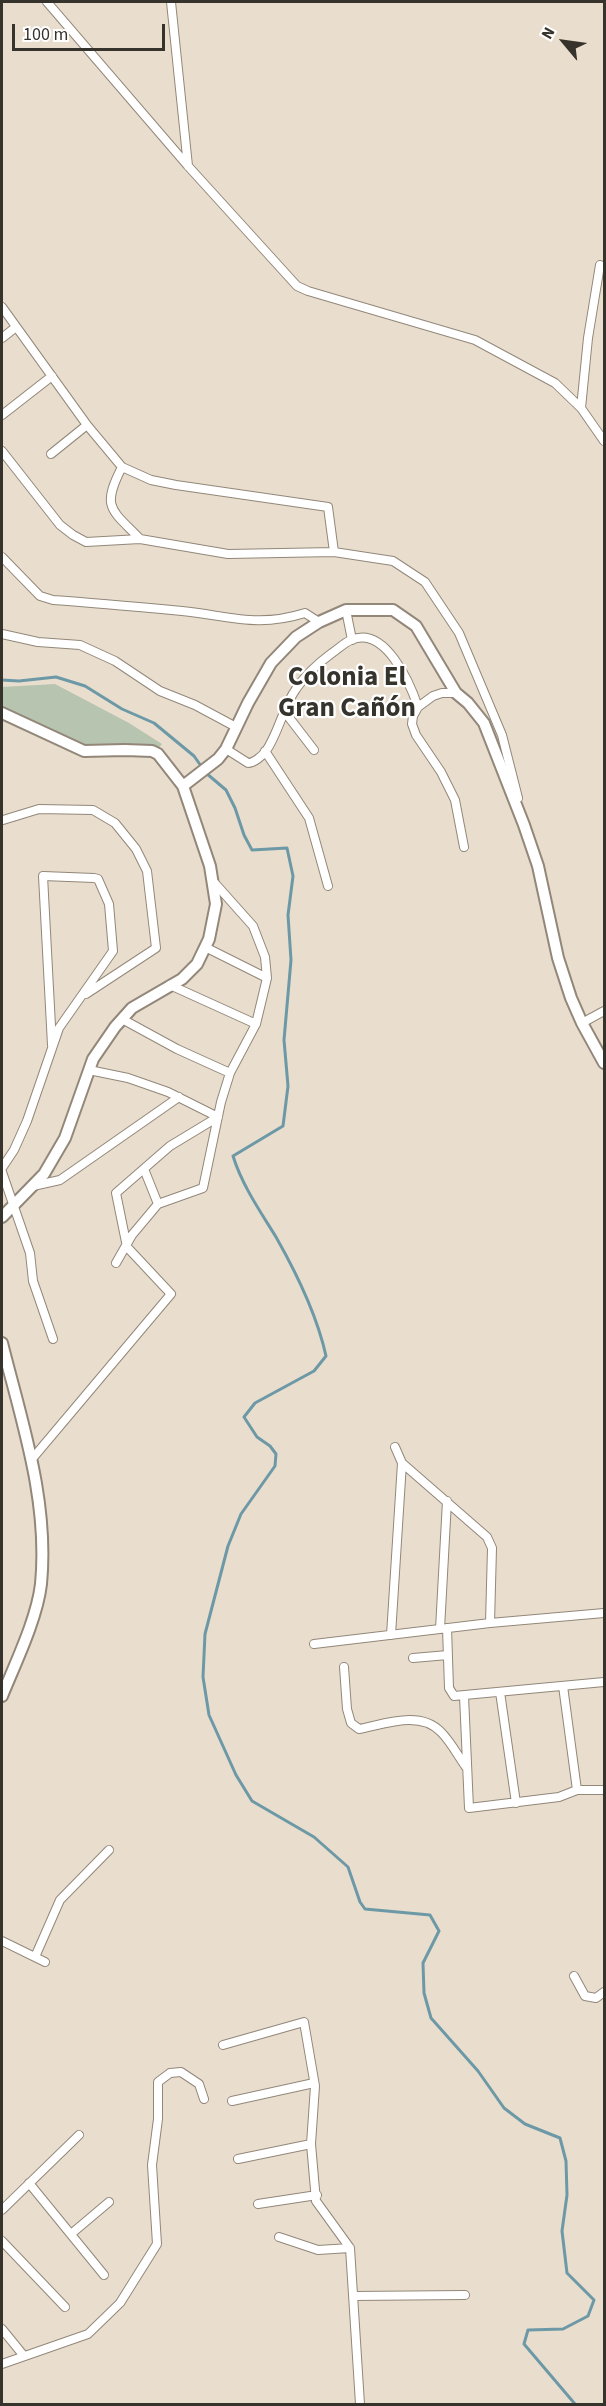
<!DOCTYPE html>
<html>
<head>
<meta charset="utf-8">
<style>
	body { margin:0 }
	#map { position:relative; width:606px; height:2406px; overflow:hidden; background:#e9dece; font-family:"Source Sans 3",sans-serif }
	canvas { display:block }
	.frame { position:absolute; inset:0; border:3px solid #36322c; pointer-events:none }
	.north { position:absolute; left:534px; top:12px; width:60px; height:60px; -webkit-text-stroke:4px #fff; paint-order:stroke; rotate:299deg; font-size:16px; font-weight:700; line-height:24px; text-align:center; color:#36322c }
	.north::after { content:''; display:block; margin:auto; width:21px; height:27px; background:#36322c; clip-path:polygon(50% 0,100% 100%,50% 72%,0 100%) }
	.scale { position:absolute; left:12px; top:24px; width:153px; height:27px; box-sizing:border-box; border:3px solid #36322c; border-top:0; padding-left:8px; font-size:18px; line-height:21px; white-space:nowrap; color:#36322c; -webkit-text-stroke:4px #fff; paint-order:stroke }
</style>
</head>
<body>
<div id="map">
<canvas width="606" height="2406"></canvas>
<div class="frame"></div>
<div class="north">N</div>
<div class="scale">100 m</div>
</div>
<script>
const ctx = document.querySelector('canvas').getContext('2d');
ctx.lineJoin = 'round';
function fillPath(path, color) { ctx.fillStyle = color; ctx.fill(path, 'evenodd'); }
function trace(path, color, width, dash) { ctx.strokeStyle = color; ctx.lineWidth = width; ctx.lineCap = dash ? 'butt' : 'round'; ctx.setLineDash(dash || []); ctx.stroke(path); }
function write(font, color, halo, rows, align = 'center') {
  ctx.font = font + ' "Source Sans 3",sans-serif'; ctx.lineWidth = 4.5; ctx.setLineDash([]); ctx.textBaseline = 'middle'; ctx.strokeStyle = halo; ctx.fillStyle = color; for (const [text, x, y, turn = 0] of rows) {
    ctx.save(); ctx.translate(x, y); ctx.rotate((+turn || 0) * Math.PI / 180); ctx.textAlign = isNaN(turn) ? turn : align; if (halo) ctx.strokeText(text, 0, 0); ctx.fillText(text, 0, 0); ctx.restore();
  }
}
fillPath(new Path2D(`
	M 55,684 L 129,723 L 162,744 L 157,750 L 76,747 L 2,709 L 2,687 Z`), '#b7c4af');
trace(new Path2D(`
	M 2,680 L 19,681 L 56,677 L 85,686 L 122,709 L 154,723 L 194,756 L 206,773 L 226,790 L 235,808 L 244,835 L 252,850 L 287,848 L 293,876 L 288,915 L 291,960 L 284,1040 L 288,1086 L 283,1126 L 233,1156 C 242,1185 260,1211 276,1237 C 297,1274 317,1315 326,1356 L 314,1371 L 255,1403 L 244,1417 L 257,1437 L 270,1446 L 276,1454 L 275,1466 L 241,1514 L 228,1546 L 205,1634 L 203,1677 L 209,1715 L 236,1775 L 252,1801 L 314,1837 L 348,1867 L 360,1902 L 365,1909 L 430,1915 L 439,1931 L 423,1963 L 424,1993 L 431,2018 L 478,2071 L 504,2108 L 525,2124 L 560,2138 L 566,2161 L 567,2195 L 562,2231 L 567,2273 L 594,2300 L 588,2316 L 563,2329 L 528,2330 L 524,2344 L 575,2404`), '#6d99a7', 3);
const minor = new Path2D(`
	M 47,2 L 188,166 L 297,286 L 308,291 L 475,340 L 555,383 L 581,408 L 604,441
	M 171,2 L 188,166
	M 2,307 L 87,425 L 122,467 L 151,480 L 176,485 L 328,507 L 334,552
	M 2,338 L 16,327
	M 581,408 L 588,338 L 600,265
	M 2,415 L 52,376
	M 2,451 L 60,525 L 73,535 L 86,542 L 140,539 L 228,554 L 334,552 L 393,561 L 425,582 L 459,633 L 502,735 L 518,798
	M 51,454 L 87,425
	M 122,467 C 101,508 111,509 140,539
	M 2,557 L 40,596 L 53,600 C 96,603 139,607 182,611 C 230,616 257,628 305,613 L 319,622
	M 346,610 L 352,640
	M 2,634 L 38,642 L 80,645 L 115,661 L 160,691 L 195,705 L 236,727
	M 456,693 L 442,693 L 433,696 L 418,707 L 413,716 L 412,724 L 416,735 L 441,772 L 455,800 L 464,847
	M 284,711 L 314,750
	M 226,749 L 248,763 C 254,763 262,756 266,751 C 279,732 283,707 296,689 C 306,674 317,664 332,653 C 338,649 344,643 351,640 C 385,625 410,683 418,707
	M 265,751 L 309,818 L 328,886
	M 3,820 L 39,809 L 93,810 L 115,823 L 136,849 L 147,871 L 156,948 L 86,994
	M 205,947 L 267,978
	M 170,985 L 256,1024
	M 122,1019 L 177,1049 L 230,1073
	M 582,1023 L 604,1011
	M 2,1168 L 14,1150 L 27,1121 L 59,1028 L 113,951 L 109,904 L 98,879 L 94,878 L 43,876 L 52,1045
	M 144,1169 L 158,1204
	M 2,1172 L 30,1253 L 33,1281 L 53,1339
	M 33,1186 L 60,1180 L 179,1097
	M 116,1263 L 132,1235 L 158,1204 L 203,1188 L 221,1102 L 230,1073 L 256,1024 L 267,978 L 265,957 L 253,926 L 212,880
	M 32,1459 L 171,1294 L 127,1247 L 116,1193 L 170,1146 L 218,1117 L 168,1092 L 128,1078 L 89,1070
	M 402,1463 L 487,1537 L 492,1548 L 490,1623
	M 447,1628 L 449,1688 L 454,1696 L 604,1682
	M 440,1629 L 447,1501
	M 391,1635 L 402,1463 L 395,1447
	M 314,1644 L 490,1623 L 604,1613
	M 413,1658 L 448,1655
	M 344,1667 L 347,1709 L 351,1723 L 359,1729 C 385,1724 420,1710 441,1732 C 451,1742 458,1756 466,1767
	M 563,1686 L 577,1790
	M 500,1692 L 516,1803
	M 464,1696 L 469,1808 L 559,1797 L 577,1790 L 604,1790
	M 2,1941 L 45,1962
	M 35,1957 L 60,1900 L 109,1850
	M 574,1976 L 585,1996 L 596,1998 L 604,1992
	M 223,2045 L 304,2022 L 315,2086 L 311,2144 L 316,2201 L 350,2248 L 360,2404
	M 232,2101 L 314,2083
	M 238,2159 L 311,2144
	M 29,2183 L 104,2275
	M 258,2204 L 317,2195
	M 2,2210 L 79,2135
	M 71,2234 L 109,2202
	M 279,2237 L 318,2250 L 350,2248
	M 2,2241 L 65,2307
	M 353,2296 L 465,2295
	M 2,2329 L 24,2356
	M 2,2364 L 88,2334 L 120,2303 L 157,2244 L 152,2165 L 158,2119 L 158,2082 L 170,2073 L 181,2072 L 199,2084 L 204,2099`);
const tertiary = new Path2D(`
	M 2,713 L 84,751 L 125,750 L 152,751 L 158,754 L 183,786 L 210,866 L 216,904 L 209,939 L 197,964 L 182,979 L 132,1008 L 115,1027 L 93,1059 L 65,1138 L 44,1174 L 2,1217
	M 183,786 L 218,759 L 226,749 L 248,703 L 271,663 L 296,637 L 319,622 L 346,610 L 393,610 L 416,626 L 456,693 L 468,703 L 484,723 L 524,825 L 538,866 L 558,958 L 571,998 L 582,1023 L 604,1063
	M 2,1343 C 22,1423 49,1501 41,1584 C 37,1619 15,1664 2,1696`);
trace(minor, '#928779', 10);
trace(tertiary, '#928779', 14);
trace(minor, '#fff', 8);
trace(tertiary, '#fff', 10);
write('bold 27px', '#36322c', '#fff', [
	["Colonia El",347,679],
	["Gran Cañón",347,710]
]);
</script>
</body>
</html>
